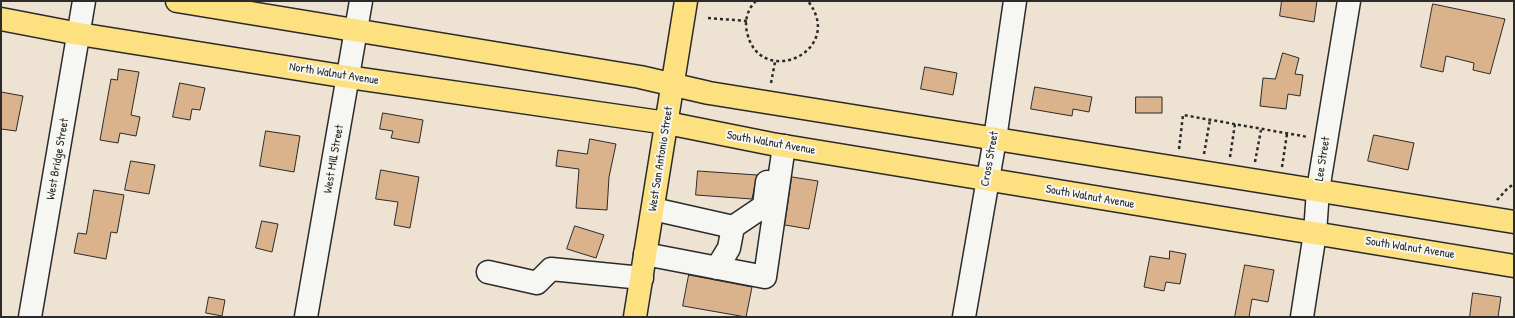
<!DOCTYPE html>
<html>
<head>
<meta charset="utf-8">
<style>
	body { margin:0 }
	#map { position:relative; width:1515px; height:318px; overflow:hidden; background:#eee2d3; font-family:"Patrick Hand",sans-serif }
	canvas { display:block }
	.frame { position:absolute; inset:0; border:2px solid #2b2b2b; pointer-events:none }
</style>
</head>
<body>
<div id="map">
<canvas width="1515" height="318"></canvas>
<div class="frame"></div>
</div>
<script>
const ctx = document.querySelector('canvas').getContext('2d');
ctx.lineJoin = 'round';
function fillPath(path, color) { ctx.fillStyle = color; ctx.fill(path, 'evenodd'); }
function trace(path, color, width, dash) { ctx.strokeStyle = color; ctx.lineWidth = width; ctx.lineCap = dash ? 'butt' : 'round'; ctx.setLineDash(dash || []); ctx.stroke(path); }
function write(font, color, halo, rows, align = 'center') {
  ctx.font = font + ' "Patrick Hand",sans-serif'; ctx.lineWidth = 4; ctx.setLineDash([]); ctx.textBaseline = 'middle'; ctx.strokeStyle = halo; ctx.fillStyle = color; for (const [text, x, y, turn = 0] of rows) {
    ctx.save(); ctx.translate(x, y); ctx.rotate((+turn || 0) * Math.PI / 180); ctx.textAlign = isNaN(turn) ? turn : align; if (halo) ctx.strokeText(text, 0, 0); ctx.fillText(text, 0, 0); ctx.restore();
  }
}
const building = new Path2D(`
	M 1282,1 L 1317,1 L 1314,22 L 1280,16 Z
	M 1433,4 L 1505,19 L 1490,74 L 1473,70 L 1474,63 L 1446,56 L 1443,72 L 1421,67 Z
	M 1283,53 L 1299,58 L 1295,74 L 1303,75 L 1300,96 L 1288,94 L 1286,109 L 1260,106 L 1263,78 L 1275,79 Z
	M 925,67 L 957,73 L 953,95 L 921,89 Z
	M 119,69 L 139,72 L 131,115 L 140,117 L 136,136 L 120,133 L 118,143 L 100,140 L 111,79 L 117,80 Z
	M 180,83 L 205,88 L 200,110 L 192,109 L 190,120 L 173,117 Z
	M 1035,87 L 1092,97 L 1089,112 L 1073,109 L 1072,116 L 1031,109 Z
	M 1,92 L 23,96 L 16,131 L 1,129 Z
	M 1136,97 L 1162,97 L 1162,113 L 1136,113 Z
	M 383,113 L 423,120 L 419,143 L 391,138 L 393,131 L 380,129 Z
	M 266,131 L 300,136 L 294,172 L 260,166 Z
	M 1374,135 L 1414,143 L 1408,170 L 1368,161 Z
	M 590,139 L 616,144 L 609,177 L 607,210 L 576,208 L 579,169 L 556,166 L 558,150 L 587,154 Z
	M 131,161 L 155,165 L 149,194 L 125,190 Z
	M 381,170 L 419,177 L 410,228 L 394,225 L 398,202 L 376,199 Z
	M 698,171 L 757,175 L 752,199 L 696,195 Z
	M 792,177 L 818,181 L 809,229 L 785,225 Z
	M 94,190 L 124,195 L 117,233 L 111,232 L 106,259 L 74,253 L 78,233 L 86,234 Z
	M 262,221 L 278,224 L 272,252 L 256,248 Z
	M 575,226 L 604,235 L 596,258 L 567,249 Z
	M 1170,251 L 1186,254 L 1180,284 L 1166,282 L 1164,291 L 1144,287 L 1150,256 L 1169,259 Z
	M 1245,265 L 1274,270 L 1268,302 L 1252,299 L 1249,317 L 1235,317 Z
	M 689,275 L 752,287 L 746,317 L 683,306 Z
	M 1473,293 L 1501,297 L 1498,317 L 1470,317 Z
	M 209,297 L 225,300 L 222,316 L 206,313 Z`);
fillPath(building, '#dab28b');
trace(building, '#2b2b2b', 1);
const minor = new Path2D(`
	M 653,209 L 733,227 L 764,206 L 767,182
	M 645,254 L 765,277 L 784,146
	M 717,268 L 729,248 L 733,227
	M 488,272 L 537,283 L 551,269 L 642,278
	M 30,317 L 84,1
	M 306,317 L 361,1
	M 964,317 L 995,139 L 1015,1
	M 1302,317 L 1315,233 L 1318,190 L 1349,1`);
const major = new Path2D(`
	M 177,1 L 640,77 L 709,93 L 1514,222
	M 1,19 L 79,34 L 348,77 L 667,123 L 772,144 L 1514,266
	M 635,317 L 686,1`);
trace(minor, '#2b2b2b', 25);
trace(major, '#2b2b2b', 25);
trace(new Path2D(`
	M 756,1 C 748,8 744,21 747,32 C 759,90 847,52 808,1
	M 708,18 L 747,21
	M 771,83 L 775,62
	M 1179,149 L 1183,115 L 1308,137
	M 1204,154 L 1210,120
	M 1230,157 L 1235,124
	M 1255,162 L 1261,130
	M 1282,167 L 1287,134
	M 1497,200 L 1508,188 L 1514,184`), '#2b2b2b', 2.5, [3, 3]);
trace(minor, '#f6f6f2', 22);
trace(major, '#fde080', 22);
write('12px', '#2b2b2b', '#f6f6f2', [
	["North Walnut Avenue",334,74,9],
	["South Walnut Avenue",771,143,10],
	["West Bridge Street",58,159,-80],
	["West Mill Street",334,159,-80],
	["West San Antonio Street",661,159,-81],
	["Cross Street",990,159,-80],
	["Lee Street",1323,159,-81],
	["South Walnut Avenue",1090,197,10],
	["South Walnut Avenue",1410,248,9]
]);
</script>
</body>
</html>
